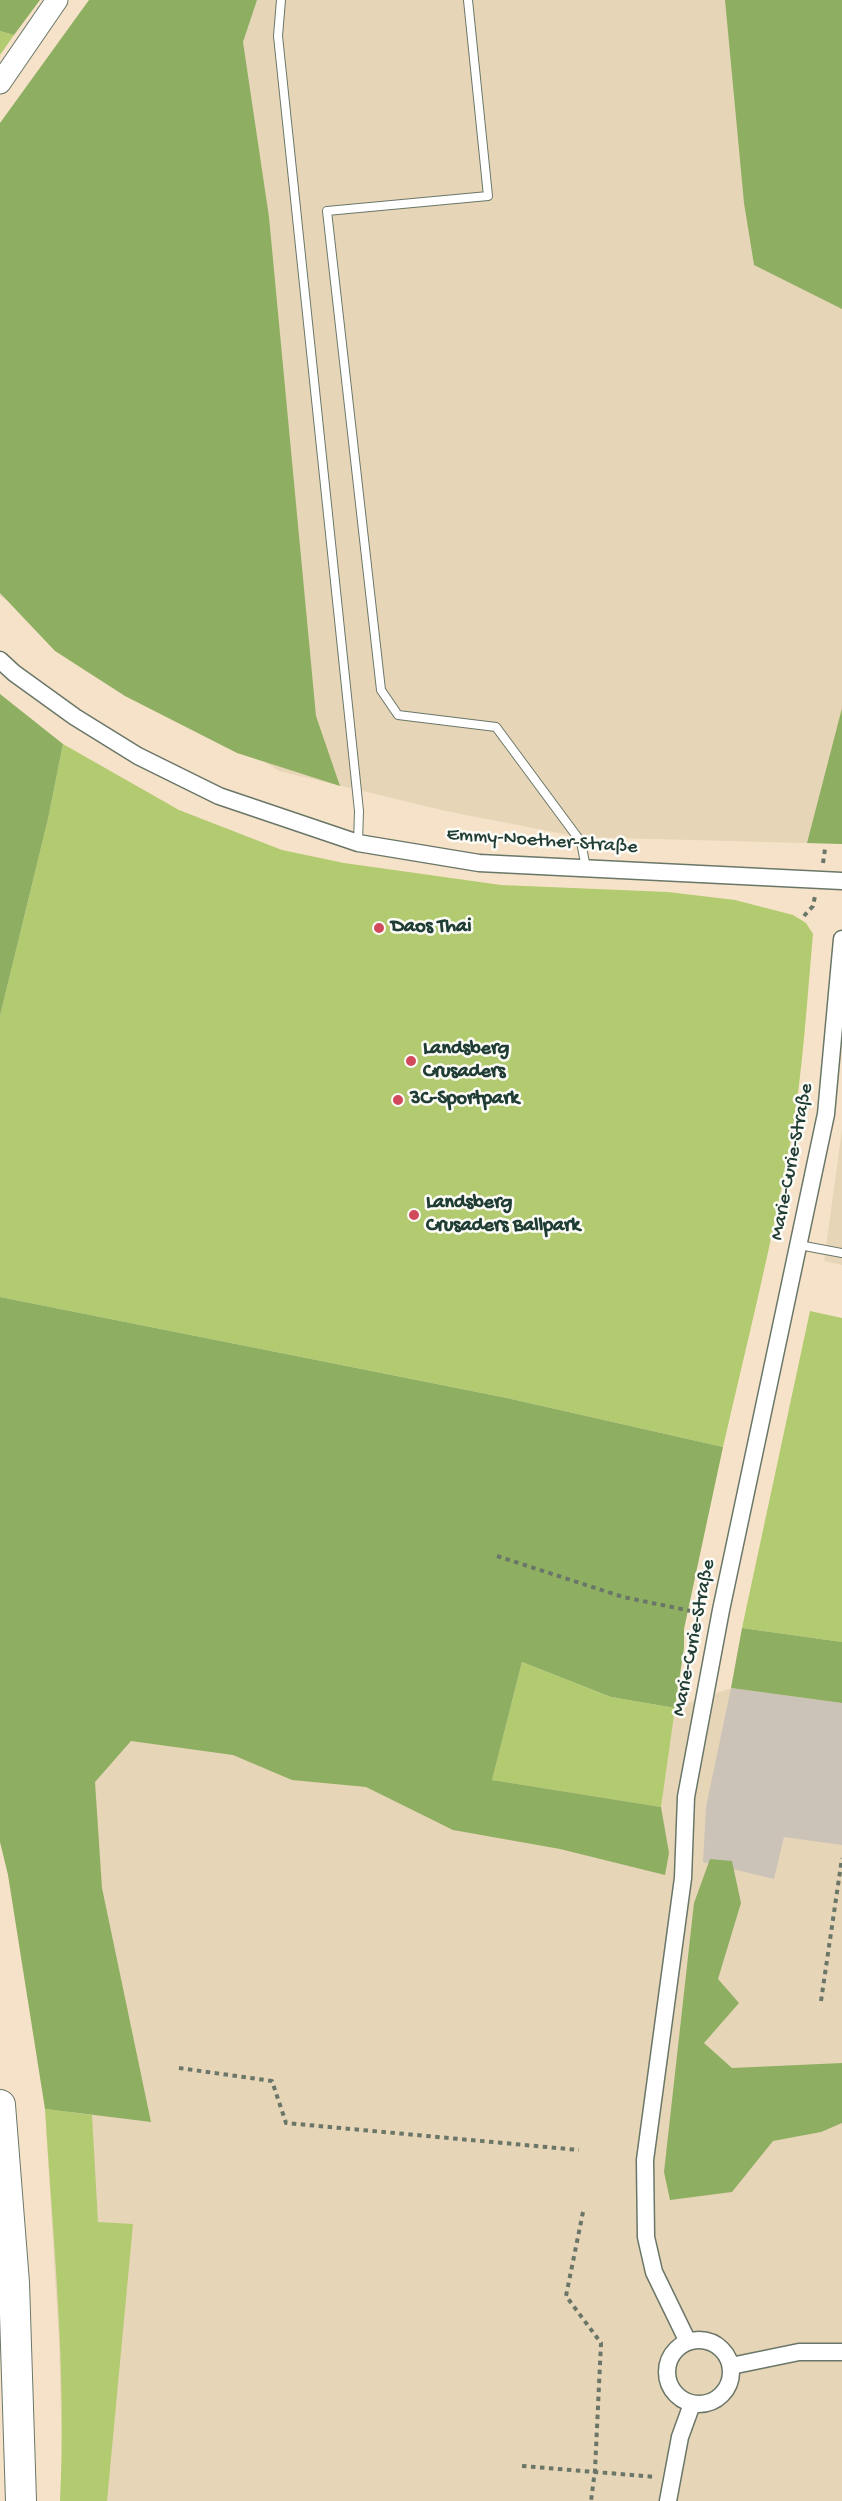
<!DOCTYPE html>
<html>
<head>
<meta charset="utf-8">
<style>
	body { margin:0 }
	canvas { display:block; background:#f5e2c8 }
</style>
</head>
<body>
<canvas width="842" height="2501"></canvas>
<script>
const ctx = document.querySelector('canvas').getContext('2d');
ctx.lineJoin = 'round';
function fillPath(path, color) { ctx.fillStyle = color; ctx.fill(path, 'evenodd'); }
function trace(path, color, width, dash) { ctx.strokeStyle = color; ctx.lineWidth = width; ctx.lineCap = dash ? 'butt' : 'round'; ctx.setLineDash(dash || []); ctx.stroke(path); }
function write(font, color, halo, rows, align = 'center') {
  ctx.font = font + ' "Gochi Hand",sans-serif'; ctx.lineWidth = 5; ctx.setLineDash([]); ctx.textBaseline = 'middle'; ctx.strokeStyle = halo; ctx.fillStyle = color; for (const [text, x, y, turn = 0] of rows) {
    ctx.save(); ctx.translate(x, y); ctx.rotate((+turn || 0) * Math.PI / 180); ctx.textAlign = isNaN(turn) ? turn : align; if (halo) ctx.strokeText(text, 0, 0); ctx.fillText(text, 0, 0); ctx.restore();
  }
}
fillPath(new Path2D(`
	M 189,0 L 842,0 L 842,844 L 579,837 L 446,811 L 279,771 L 0,596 L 0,570 Z
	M 842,1130 L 842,1265 L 824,1261 Z
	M 731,1688 L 842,1703 L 842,2501 L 63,2501 L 59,2342 L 45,2109 L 150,2122 L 56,1696 L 675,1708 Z`), '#e7d5b7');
fillPath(new Path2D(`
	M 731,1688 L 842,1703 L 842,1845 L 784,1837 L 774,1879 L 703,1862 L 706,1807 Z`), '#cbc3b8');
fillPath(new Path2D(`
	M 0,31 L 14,35 L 0,55 Z
	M 63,744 L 179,810 L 282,850 L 344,863 L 501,885 L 668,892 L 735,900 L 793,915 L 806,923 L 813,934 C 807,1001 803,1068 792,1134 C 773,1239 747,1343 723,1447 L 507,1398 L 0,1297 L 0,1016 L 48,819 Z
	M 810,1311 L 842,1318 L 842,1642 L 742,1628 Z
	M 522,1662 L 611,1697 L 675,1708 L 661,1807 L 492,1780 Z
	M 45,2109 L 92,2115 L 98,2222 L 133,2224 L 107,2501 L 60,2501 C 67,2371 53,2239 45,2109 Z`), '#b3cb70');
fillPath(new Path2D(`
	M 0,0 L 40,0 L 14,35 L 0,31 Z
	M 89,0 L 257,0 L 243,42 L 269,217 L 316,716 L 340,786 L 237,753 L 125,696 L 55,651 L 0,593 L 0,123 Z
	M 725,0 L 842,0 L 842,309 L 754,265 L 744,203 Z
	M 0,694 L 63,744 L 48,819 L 0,1016 Z
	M 842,708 L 842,844 L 807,843 Z
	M 0,1297 L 507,1398 L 723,1447 L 684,1629 L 684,1648 L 675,1708 L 611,1697 L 522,1662 L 492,1780 L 661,1807 L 669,1853 L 665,1875 L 560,1849 L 453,1830 L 366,1787 L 292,1780 L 233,1755 L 131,1741 L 95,1782 L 102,1888 L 151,2122 L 45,2109 L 8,1875 L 0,1842 Z
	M 742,1628 L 842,1642 L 842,1703 L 731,1688 Z
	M 710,1859 L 732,1861 L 741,1903 L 718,1979 L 739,2003 L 704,2043 L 732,2068 L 842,2063 L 842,2123 L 821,2132 L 773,2141 L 732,2192 L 670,2200 L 664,2172 L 694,1903 Z`), '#8eaf62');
const service = new Path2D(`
	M 281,0 L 278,36 L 359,811 L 358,843
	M 468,0 L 488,196 L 327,211 L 381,690 L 398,715 L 496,727 L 581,842 L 586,868
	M 799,1245 L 842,1253`);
const minor = new Path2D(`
	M 0,660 L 14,673 L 75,717 L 138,756 L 219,796 L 358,843 L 479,863 L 842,881
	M667 2372a32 32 0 1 1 64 0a32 32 0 1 1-64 0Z
	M 688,2342 L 654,2272 L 646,2237 L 645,2160 L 683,1878 L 686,1797 L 721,1610 L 826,1114 L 842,939
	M 731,2366 L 799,2352 L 842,2352
	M 668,2501 L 680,2437 L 692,2404`);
const tertiary = new Path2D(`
	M 0,83 L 57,0`);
const motorway = new Path2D(`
	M 0,2105 L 14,2283 L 21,2501`);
trace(service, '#6a7768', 10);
trace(minor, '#6a7768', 19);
trace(tertiary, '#6a7768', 23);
trace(motorway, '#6a7768', 32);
trace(new Path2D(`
	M 823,863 L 825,849
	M 804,916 L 813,906 L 815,896
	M 497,1556 L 623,1597 L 696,1612
	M 821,2001 L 842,1858
	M 179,2068 L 272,2081 L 286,2123 L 579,2150
	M 583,2212 L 566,2296 L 601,2343 L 595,2470 L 591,2501
	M 522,2466 L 656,2477`), '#6a7768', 4, [4.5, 4.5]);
trace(service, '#fff', 8);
trace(minor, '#fff', 16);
trace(tertiary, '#fff', 21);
trace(motorway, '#fff', 30);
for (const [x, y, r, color] of [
	[379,928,6,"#d1495b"],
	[411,1061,6,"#d1495b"],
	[398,1100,6,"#d1495b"],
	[414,1215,6,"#d1495b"]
]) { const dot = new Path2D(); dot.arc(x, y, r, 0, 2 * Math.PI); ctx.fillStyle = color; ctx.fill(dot); trace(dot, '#fdfcf7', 2); }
write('20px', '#1f3d34', '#fdfcf7', [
	["Emmy-Noether-Straße",542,842,4],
	["Marie-Curie-Straße",793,1162,-79],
	["Marie-Curie-Straße",695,1638,-79]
]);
write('bold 20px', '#1f3d34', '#fdfcf7', [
	["Daos Thai",391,928],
	["Landsberg",423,1050],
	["Crusaders",423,1073],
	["3C-Sportpark",410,1100],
	["Landsberg",426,1204],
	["Crusaders Ballpark",426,1227]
], 'left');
</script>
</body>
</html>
